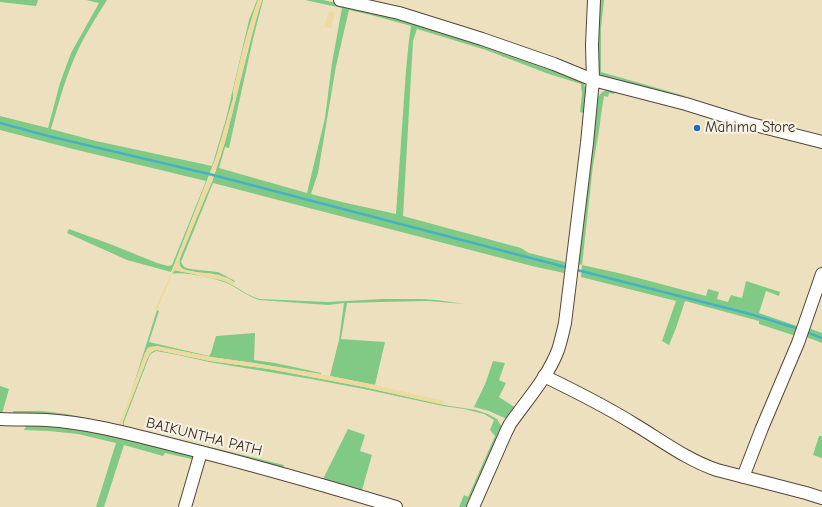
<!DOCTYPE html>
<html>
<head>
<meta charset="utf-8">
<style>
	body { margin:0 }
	canvas { display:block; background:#ece0bf }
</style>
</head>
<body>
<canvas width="822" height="507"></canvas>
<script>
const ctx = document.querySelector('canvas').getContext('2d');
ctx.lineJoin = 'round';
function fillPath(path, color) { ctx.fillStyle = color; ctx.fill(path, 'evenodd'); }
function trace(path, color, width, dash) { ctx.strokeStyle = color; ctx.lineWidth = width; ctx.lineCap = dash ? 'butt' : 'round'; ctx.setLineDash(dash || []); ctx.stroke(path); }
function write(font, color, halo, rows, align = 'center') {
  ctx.font = font + ' "Comic Neue",sans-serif'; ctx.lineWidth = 4; ctx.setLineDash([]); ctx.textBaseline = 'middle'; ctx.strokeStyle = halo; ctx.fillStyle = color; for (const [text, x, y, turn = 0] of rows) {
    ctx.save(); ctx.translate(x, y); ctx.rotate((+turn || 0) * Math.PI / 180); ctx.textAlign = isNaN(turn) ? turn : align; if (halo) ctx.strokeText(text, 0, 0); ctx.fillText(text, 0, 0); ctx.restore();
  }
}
fillPath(new Path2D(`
	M 0,0 L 38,0 L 36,6 L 0,2 Z
	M 86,0 L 107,0 C 95,19 83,38 74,59 C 64,82 58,106 51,129 L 96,141 L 212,166 L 226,119 L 249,20 L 257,0 L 258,0 C 247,30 240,61 233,92 L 233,99 L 216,157 L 174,265 L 171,272 L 127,260 L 67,233 L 69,229 L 110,244 L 157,263 L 168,266 L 172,265 L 206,181 L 73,149 L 0,130 L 0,116 L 48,128 L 60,83 L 71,53 L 99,3 Z
	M 262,0 L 263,0 L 253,39 L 229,148 L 225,147 L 219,168 L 307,193 L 325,118 L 332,63 L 342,8 L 305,0 L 323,0 L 363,9 L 412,21 L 505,52 L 579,79 C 581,81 584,83 585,87 C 587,93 584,107 584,113 L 580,112 L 582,94 L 581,84 L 546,73 L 486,50 L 417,29 L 413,41 L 403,216 L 521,248 L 529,253 L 565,262 L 564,273 L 532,266 L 213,183 L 181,262 L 184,267 L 190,269 L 218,272 L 235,281 L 234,282 L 228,278 L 185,270 C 179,267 179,264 180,258 L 207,193 L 212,182 L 225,142 L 252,35 L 258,13 ZM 349,10 L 371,15 L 411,26 L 409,40 L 406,70 L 396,214 L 342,202 L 311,194 L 318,173 L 336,66 Z
	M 597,0 L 604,0 L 601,28 L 601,72 L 685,96 L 681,99 L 637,87 L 600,75 L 597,70 Z
	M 607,90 L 615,91 L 614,94 L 609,93 L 608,97 L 604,96 L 601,115 L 599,131 L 593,165 L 582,265 L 623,274 L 706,296 L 708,289 L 719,292 L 717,299 L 728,302 L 731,295 L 742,298 L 746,281 L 780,292 L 779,296 L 766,291 L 759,313 L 800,327 L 806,327 L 822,333 L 822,343 L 804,336 L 802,338 L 759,324 L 759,321 L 685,301 L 676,328 L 669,345 L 662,341 L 676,301 L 581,277 L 582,265 L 578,264 L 596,101 C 599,95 601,92 607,90 Z
	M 175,270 L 225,281 C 237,287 247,295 259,299 L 328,302 L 382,299 L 422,299 L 436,300 L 466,304 L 427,301 L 381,302 L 347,303 L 341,339 L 385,342 L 375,385 L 330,376 L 339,340 L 344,303 L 328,305 L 259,300 C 248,296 240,290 231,285 C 220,279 182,271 172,274 Z
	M 157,310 L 159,311 L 149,342 L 209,356 L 211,353 L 216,336 L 255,333 L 254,360 L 275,363 L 321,373 L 321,374 L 254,363 L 211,357 L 157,346 L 145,353 L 132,390 Z
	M 153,350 L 157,350 L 210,361 L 269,369 L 364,387 L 444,405 L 476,410 L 488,414 L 497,419 L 500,424 L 502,427 L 501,432 L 468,507 L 459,507 L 464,495 L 468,497 L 495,436 L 490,430 L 494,420 L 484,414 L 464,409 L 443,406 L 364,389 L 311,379 L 209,362 L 178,355 L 156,351 L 151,354 L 149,357 L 124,422 L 124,426 L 284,465 L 283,469 L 125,429 L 123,425 L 123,421 L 147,359 L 151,352 Z
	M 493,361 L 505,363 L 499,380 L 506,383 L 499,397 L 516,408 L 509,420 L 489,411 L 474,407 L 486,382 Z
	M 0,386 L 9,389 L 2,414 L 0,414 Z
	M 13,411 L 41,411 L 67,414 L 119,425 L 115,427 L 14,414 Z
	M 52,424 L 119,435 L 194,455 L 194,461 L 191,459 L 165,453 L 163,456 L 124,445 L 104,507 L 96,507 L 116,443 L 78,434 L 49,431 L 24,430 L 27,425 Z
	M 348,429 L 365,435 L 360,451 L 372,455 L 362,490 L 323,479 Z
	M 819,436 L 822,436 L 822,458 L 813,455 Z`), '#81ca86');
fillPath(new Path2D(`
	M 258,0 L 262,0 C 244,50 237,104 221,155 C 216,168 213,180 207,193 L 180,258 L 179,263 L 180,267 C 187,273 204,272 214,274 C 221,275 228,278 234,282 L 233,285 C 216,276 196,275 178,271 L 175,270 L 173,272 L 157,310 L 155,309 L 174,267 L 191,221 L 208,181 L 216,157 L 233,99 L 233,92 C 240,61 247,30 258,0 Z
	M 329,11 L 335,13 L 331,28 L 324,27 Z
	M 157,346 L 211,357 L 254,363 L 330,376 L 375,385 L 444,401 L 444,405 L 364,387 L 269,369 L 210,361 L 157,350 C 151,351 150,354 147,359 L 123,421 L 123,425 L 125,429 L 115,427 L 119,425 L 147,349 L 149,347 Z`), '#eeda9e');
trace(new Path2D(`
	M 0,123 L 48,136 L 209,174 L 565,267
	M 577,270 L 750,314 L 799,329
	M 806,332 L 822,338`), '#45b1c3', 2.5);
const minor = new Path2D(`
	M 340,0 L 399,13 L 482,39 L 554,64 L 593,80 L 686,104 L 747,123 L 822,142
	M 544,376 C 575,391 605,406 634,424 C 661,440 687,460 717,470 L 806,493 L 822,498
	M 0,419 C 15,420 30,419 46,420 C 97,423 148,439 197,451 C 264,468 330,487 396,507
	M 743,477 L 762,428 L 798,343 L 822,274
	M 185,507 L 201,452
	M 473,507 L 506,432 L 510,424 C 526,401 548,377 558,350 C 561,341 563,332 565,323 L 587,143 L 593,80 L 592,45 L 594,0`);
trace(minor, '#564536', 14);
trace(minor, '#fff', 12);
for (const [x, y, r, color] of [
	[697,128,4,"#1f6fb2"]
]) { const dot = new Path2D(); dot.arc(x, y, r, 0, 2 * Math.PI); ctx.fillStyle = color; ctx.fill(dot); trace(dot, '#f7f3e8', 1.5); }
write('15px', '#3b2a1e', '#f7f3e8', [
	["Mahima Store",705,128]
], 'left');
write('15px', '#3b2a1e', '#f7f3e8', [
	["BAIKUNTHA PATH",204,437,14]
]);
</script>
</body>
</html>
